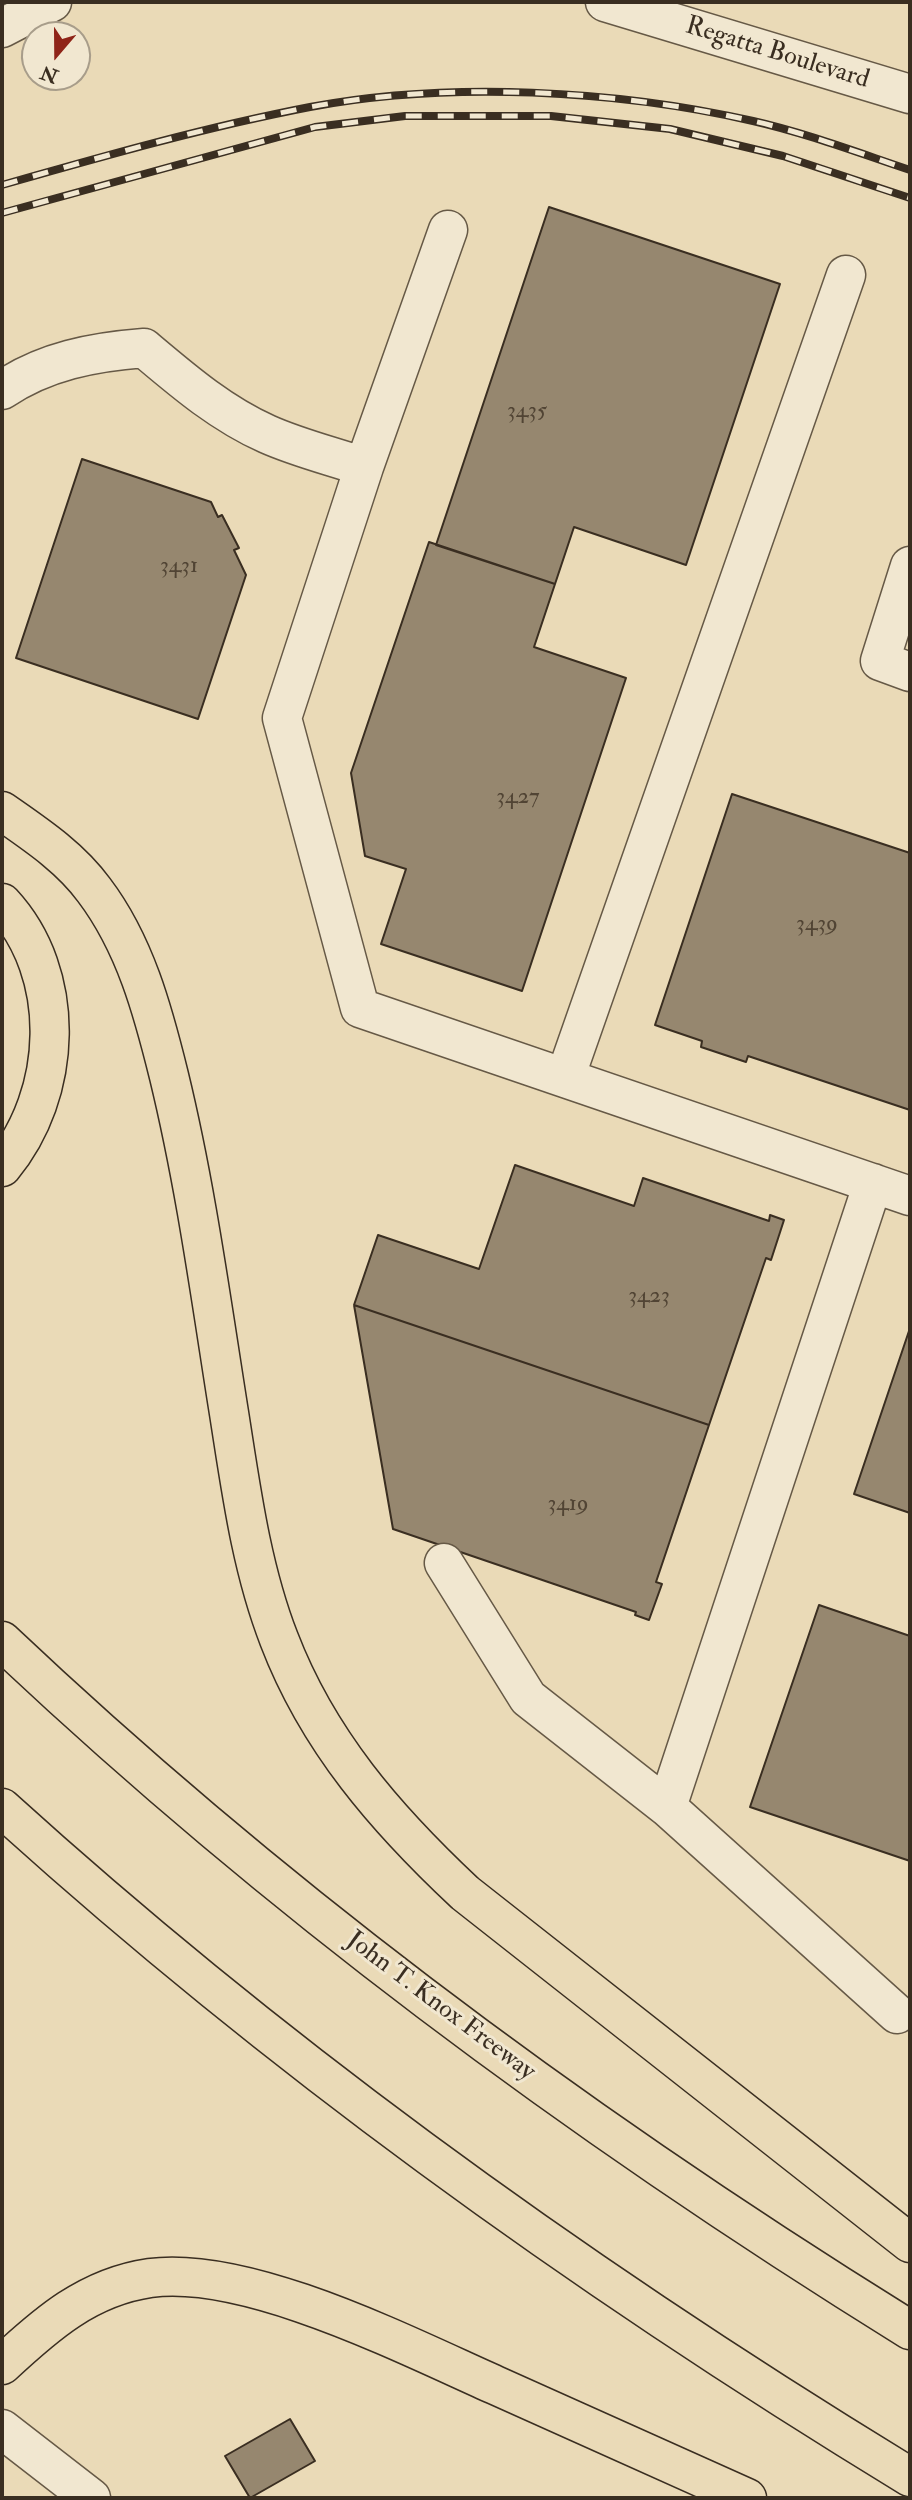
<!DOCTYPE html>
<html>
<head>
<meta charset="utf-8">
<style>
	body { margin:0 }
	#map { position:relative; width:912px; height:2500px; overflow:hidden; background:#eadab7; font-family:"IM FELL Double Pica",serif }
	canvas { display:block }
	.frame { position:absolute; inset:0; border:4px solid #3a2e21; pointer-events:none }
	.north { position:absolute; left:21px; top:21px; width:70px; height:70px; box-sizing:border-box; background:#f1e7d0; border:2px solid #a89d8a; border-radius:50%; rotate:200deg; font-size:19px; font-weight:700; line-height:28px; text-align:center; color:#3a2e21 }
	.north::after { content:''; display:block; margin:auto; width:24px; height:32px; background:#8f2418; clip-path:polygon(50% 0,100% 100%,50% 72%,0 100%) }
</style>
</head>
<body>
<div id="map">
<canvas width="912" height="2500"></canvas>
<div class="frame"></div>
<div class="north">N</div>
</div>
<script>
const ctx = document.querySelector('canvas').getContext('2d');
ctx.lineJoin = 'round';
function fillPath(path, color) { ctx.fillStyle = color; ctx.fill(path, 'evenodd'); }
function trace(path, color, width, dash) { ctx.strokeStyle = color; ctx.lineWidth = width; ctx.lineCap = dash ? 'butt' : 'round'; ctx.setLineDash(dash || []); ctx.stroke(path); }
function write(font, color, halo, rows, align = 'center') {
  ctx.font = font + ' "IM FELL Double Pica",serif'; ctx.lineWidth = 6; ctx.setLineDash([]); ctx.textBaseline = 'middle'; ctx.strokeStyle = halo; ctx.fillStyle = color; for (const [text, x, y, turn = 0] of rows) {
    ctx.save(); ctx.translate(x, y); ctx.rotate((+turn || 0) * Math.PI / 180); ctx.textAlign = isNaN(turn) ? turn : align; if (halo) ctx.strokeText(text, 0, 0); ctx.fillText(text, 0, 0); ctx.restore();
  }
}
const building = new Path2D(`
	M 549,207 L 780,284 L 686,565 L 574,527 L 555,584 L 436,545 Z
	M 82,459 L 211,502 L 218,517 L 222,515 L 239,548 L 234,550 L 246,575 L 198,719 L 16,658 Z
	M 429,542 L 555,584 L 534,647 L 626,678 L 522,991 L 381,944 L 406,869 L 365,856 L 351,773 Z
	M 732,794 L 910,853 L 910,1110 L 748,1056 L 746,1062 L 701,1047 L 702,1041 L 655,1025 Z
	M 515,1165 L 634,1206 L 643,1178 L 769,1221 L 770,1215 L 784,1220 L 771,1260 L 766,1258 L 709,1425 L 354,1305 L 378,1235 L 479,1269 Z
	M 354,1305 L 709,1425 L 656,1582 L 662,1584 L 649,1620 L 635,1615 L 636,1612 L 393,1529 Z
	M 910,1328 L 910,1513 L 854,1494 Z
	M 819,1605 L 910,1636 L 910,1861 L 750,1807 Z
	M 290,2419 L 315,2461 L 250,2498 L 225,2456 Z`);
fillPath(building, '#96876f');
trace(building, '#3a2e21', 2);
const minor = new Path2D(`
	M 605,2 L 910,94
	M 2,28 L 52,2
	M 2,390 C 45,361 93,352 144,348 C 182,380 220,413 267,434 C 298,448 332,456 364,467 L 282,718 L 360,1008 L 910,1196
	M 364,467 L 448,230
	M 910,566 L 880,661 L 910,672
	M 565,1078 L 846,275
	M 444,1563 L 528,1698 L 667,1807 L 873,1183
	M 667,1807 L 897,2014
	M 2,2429 L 91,2498`);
const highway = new Path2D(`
	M 2,811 C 35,834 70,857 94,890 C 135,944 153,1011 169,1076 C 196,1187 211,1300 229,1413 C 241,1489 251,1567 279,1639 C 318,1741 386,1819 465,1893 L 910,2243
	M 2,903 C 68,974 63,1094 2,1167
	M 2,1641 C 278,1902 587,2130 910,2330
	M 2,1808 C 282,2062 588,2281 910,2477
	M 2,2365 C 46,2324 88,2287 150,2278 C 248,2265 405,2345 495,2385 C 579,2423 663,2460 747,2498`);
trace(minor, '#665946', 41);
trace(highway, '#3a2e21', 41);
trace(minor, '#f1e7d0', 38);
trace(highway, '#eadab7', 38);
const rail = new Path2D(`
	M 2,185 C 104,156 206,127 310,107 C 448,81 617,90 753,121 C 806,133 859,153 910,170
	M 2,213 L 315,127 L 405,116 L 551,116 L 670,129 L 783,156 L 910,198`);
trace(rail, '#3a2e21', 8);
trace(rail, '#f1e7d0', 5, [16]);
write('23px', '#514434', null, [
	["3435",527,412],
	["3431",179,567],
	["3427",518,798],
	["3439",817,925],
	["3423",649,1297],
	["3419",568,1505]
]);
write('26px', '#3a2e21', '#f1e7d0', [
	["Regatta Boulevard",777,54,17],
	["John T. Knox Freeway",440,2007,37]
]);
</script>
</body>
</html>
